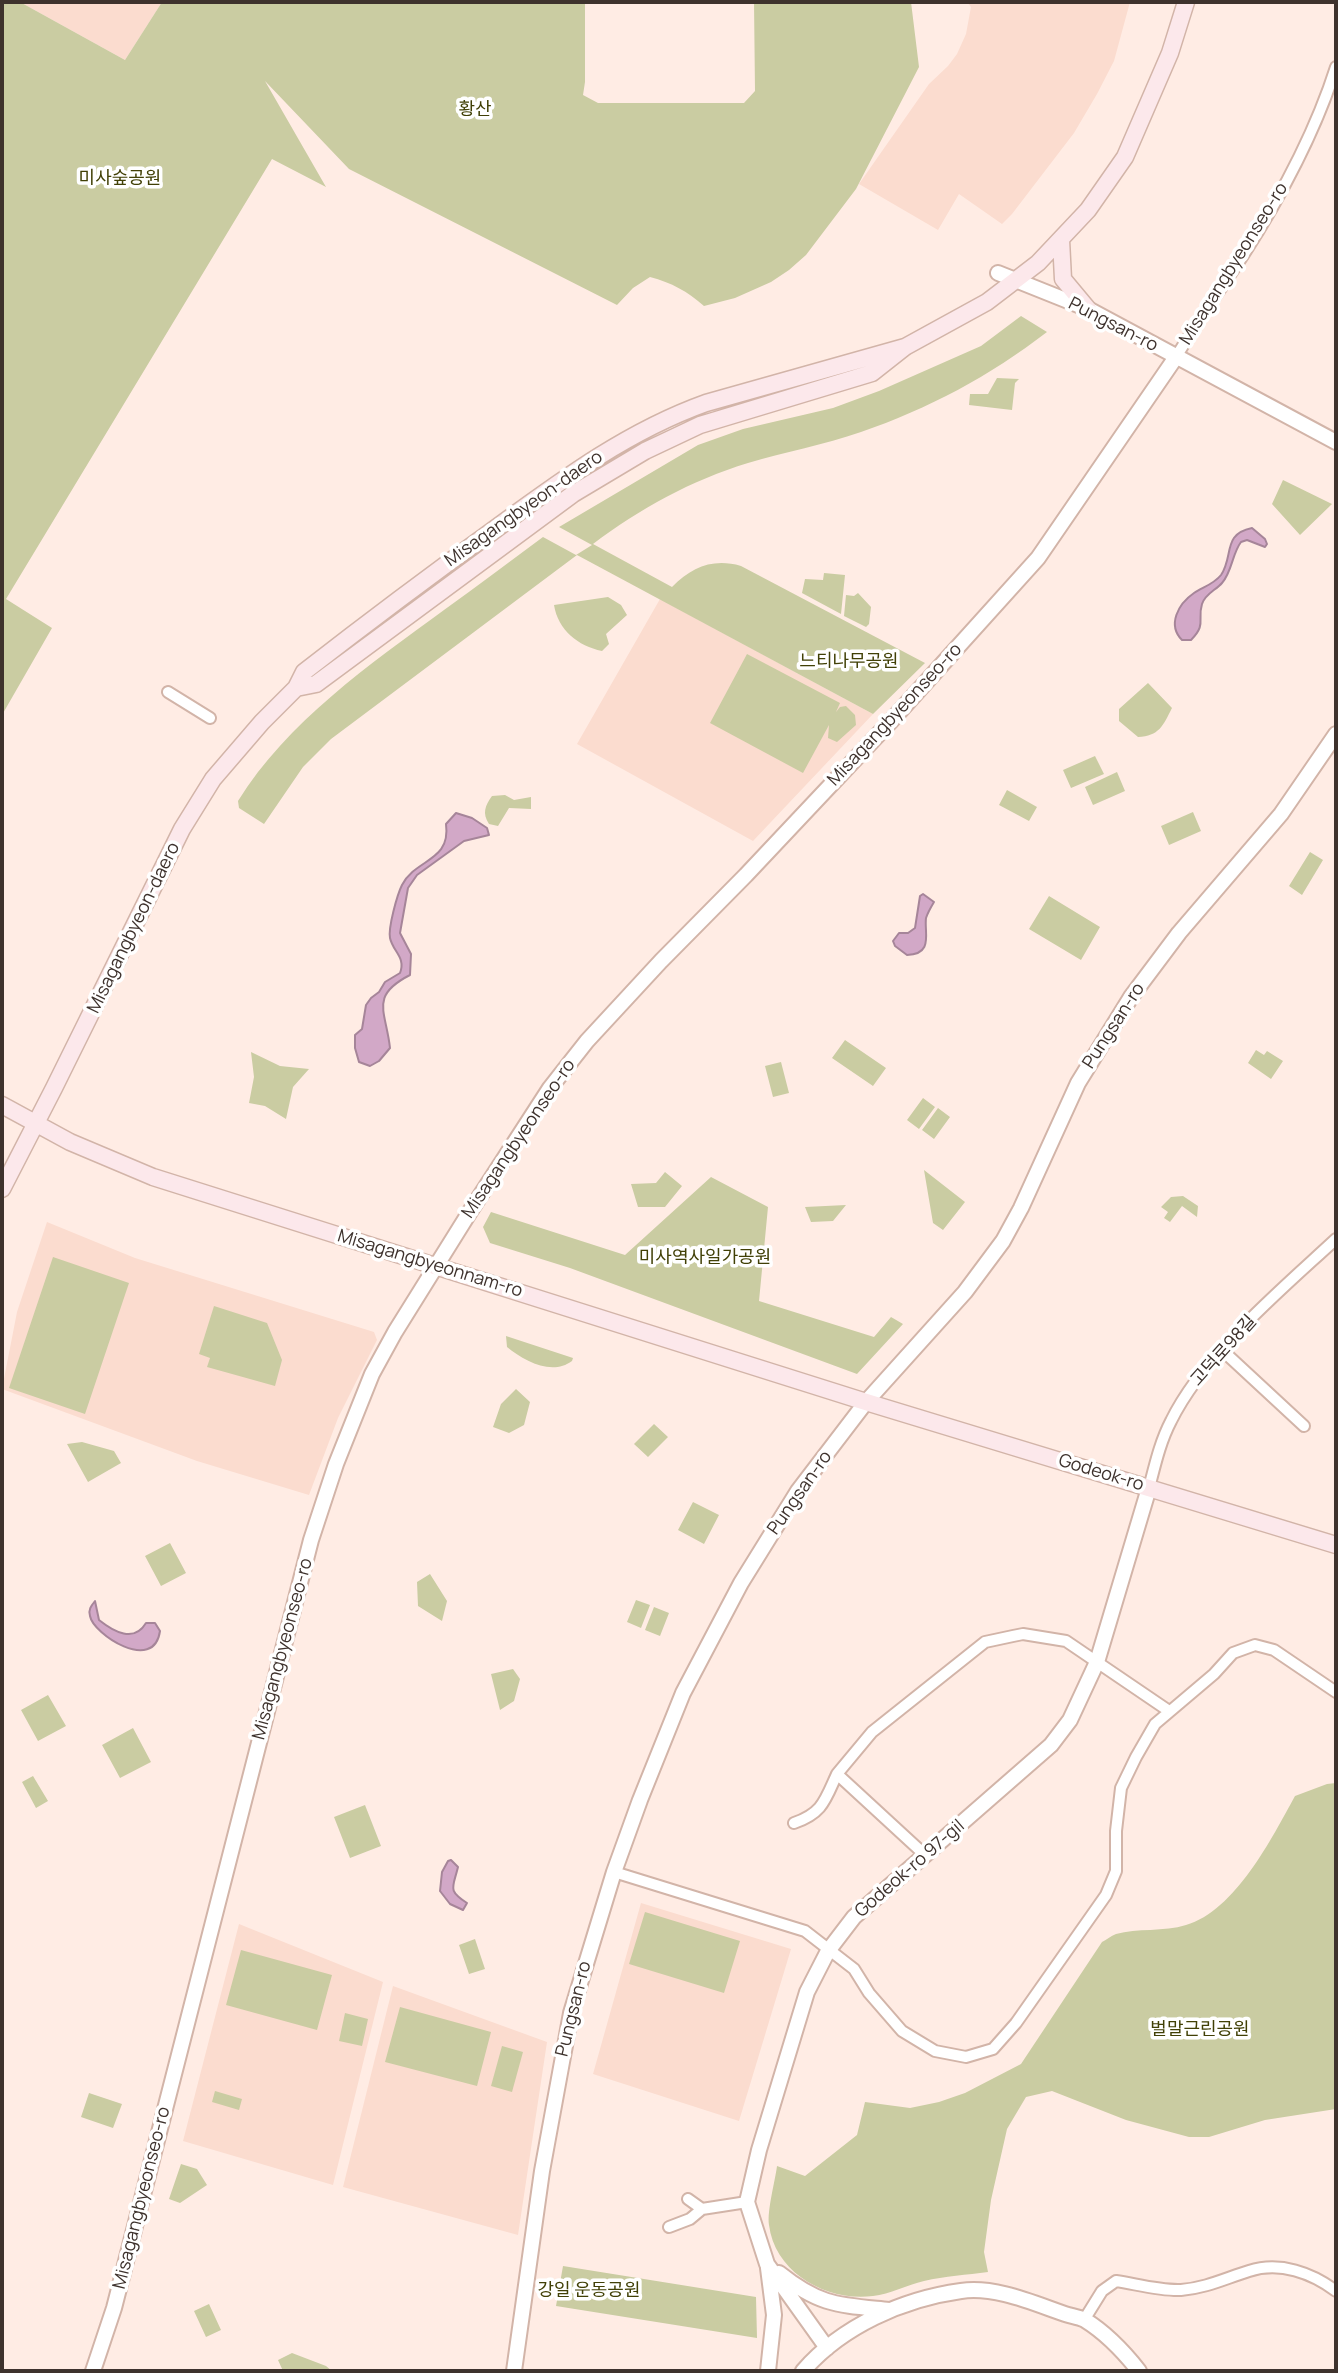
<!DOCTYPE html>
<html>
<head>
<meta charset="utf-8">
<style>
	body { margin:0 }
	#map { position:relative; width:1338px; height:2373px; overflow:hidden; background:#ffece4; font-family:Manrope,sans-serif }
	canvas { display:block }
	.frame { position:absolute; inset:0; border:4px solid #3e322d; pointer-events:none }
</style>
</head>
<body>
<div id="map">
<canvas width="1338" height="2373"></canvas>
<div class="frame"></div>
</div>
<script>
const ctx = document.querySelector('canvas').getContext('2d');
ctx.lineJoin = 'round';
function fillPath(path, color) { ctx.fillStyle = color; ctx.fill(path, 'evenodd'); }
function trace(path, color, width, dash) { ctx.strokeStyle = color; ctx.lineWidth = width; ctx.lineCap = dash ? 'butt' : 'round'; ctx.setLineDash(dash || []); ctx.stroke(path); }
function write(font, color, halo, rows, align = 'center') {
  ctx.font = font + ' Manrope,"Noto Sans KR",sans-serif'; ctx.lineWidth = 7; ctx.setLineDash([]); ctx.textBaseline = 'middle'; ctx.strokeStyle = halo; ctx.fillStyle = color; for (const [text, x, y, turn = 0] of rows) {
    ctx.save(); ctx.translate(x, y); ctx.rotate((+turn || 0) * Math.PI / 180); ctx.textAlign = isNaN(turn) ? turn : align; if (halo) ctx.strokeText(text, 0, 0); ctx.fillText(text, 0, 0); ctx.restore();
  }
}
fillPath(new Path2D(`
	M 20,2 L 162,2 L 125,60 Z
	M 967,2 L 1130,2 L 1114,61 L 1097,94 L 1074,133 L 1012,214 L 1002,224 L 959,194 L 938,230 L 859,184 L 929,84 L 948,66 L 957,54 L 966,34 L 971,7 Z
	M 660,599 L 873,714 L 753,841 L 577,744 Z
	M 47,1222 L 135,1258 L 374,1332 L 377,1340 L 338,1418 L 309,1495 L 197,1461 L 2,1389 L 17,1312 Z
	M 641,1903 L 791,1949 L 739,2121 L 593,2074 Z
	M 239,1924 L 383,1982 L 333,2185 L 183,2141 Z
	M 393,1986 L 547,2042 L 518,2235 L 343,2187 Z`), '#fbdccf');
fillPath(new Path2D(`
	M 2,2 L 20,2 L 125,60 L 162,2 L 585,2 L 585,82 L 583,95 L 598,103 L 744,103 L 755,91 L 754,2 L 911,2 L 919,67 L 856,189 L 806,255 L 789,270 L 771,282 L 735,298 L 704,306 C 687,291 672,283 650,277 L 633,288 L 617,305 L 349,169 L 265,81 L 326,187 L 272,159 L 6,599 L 52,628 L 2,715 Z
	M 1021,316 L 1047,332 C 990,376 928,409 861,432 C 824,445 785,452 748,463 C 692,480 639,509 593,544 L 672,587 C 692,567 713,558 741,566 L 925,663 L 873,714 L 577,555 L 331,739 L 303,767 L 264,824 L 239,808 L 238,801 C 287,722 370,664 444,610 C 478,586 510,561 543,537 L 576,555 L 592,545 L 559,527 L 698,445 L 743,429 L 833,408 L 879,391 L 981,346 Z
	M 997,378 L 1019,379 L 1015,383 L 1012,410 L 969,405 L 970,394 L 988,394 Z
	M 1283,480 L 1332,504 L 1300,535 L 1272,504 Z
	M 824,573 L 845,575 L 841,614 L 802,593 L 805,579 L 823,580 Z
	M 858,593 L 871,607 L 869,624 L 866,627 L 844,616 L 846,595 L 854,596 Z
	M 608,597 L 621,605 L 627,615 L 606,634 L 609,644 L 602,651 C 578,646 558,630 554,605 Z
	M 747,654 L 840,703 L 836,712 L 840,707 L 846,706 L 855,715 L 856,725 L 837,742 L 828,738 L 829,725 L 803,773 L 710,723 Z
	M 1148,683 L 1172,708 C 1163,726 1159,736 1138,737 L 1119,721 L 1119,709 Z
	M 1095,756 L 1104,774 L 1071,788 L 1063,770 Z
	M 1117,772 L 1125,791 L 1093,805 L 1085,787 Z
	M 1007,790 L 1037,807 L 1029,821 L 999,805 Z
	M 505,795 L 514,800 L 531,797 L 531,809 L 509,808 L 498,826 L 489,824 C 482,813 485,806 492,796 Z
	M 1193,812 L 1201,831 L 1169,845 L 1161,826 Z
	M 1310,852 L 1323,860 L 1302,895 L 1289,886 Z
	M 1049,896 L 1100,927 L 1081,960 L 1029,929 Z
	M 845,1040 L 886,1068 L 873,1086 L 832,1058 Z
	M 1256,1050 L 1264,1055 L 1267,1051 L 1283,1061 L 1271,1079 L 1248,1063 Z
	M 251,1052 L 280,1066 L 309,1069 L 293,1087 L 286,1119 L 265,1106 L 249,1103 L 254,1077 Z
	M 781,1062 L 789,1093 L 773,1097 L 765,1066 Z
	M 923,1098 L 935,1107 L 919,1129 L 907,1120 Z
	M 938,1108 L 950,1117 L 934,1139 L 922,1130 Z
	M 924,1170 L 965,1202 L 943,1230 L 933,1223 Z
	M 665,1172 L 682,1186 L 665,1207 L 638,1207 L 631,1184 L 656,1183 Z
	M 711,1177 L 768,1207 L 759,1301 L 874,1337 L 891,1317 L 903,1324 L 857,1374 L 570,1268 L 490,1243 L 483,1227 L 491,1212 L 625,1255 Z
	M 1183,1196 L 1198,1206 L 1197,1217 L 1182,1206 L 1170,1222 L 1164,1218 L 1168,1212 L 1161,1207 L 1171,1197 Z
	M 846,1205 L 833,1221 L 811,1222 L 805,1207 Z
	M 53,1257 L 129,1283 L 85,1414 L 9,1388 Z
	M 214,1306 L 267,1323 L 282,1360 L 275,1386 L 207,1367 L 210,1358 L 199,1354 Z
	M 506,1336 L 573,1358 L 572,1361 C 552,1376 524,1361 507,1347 Z
	M 516,1389 L 530,1402 L 524,1425 L 509,1433 L 493,1427 L 501,1404 Z
	M 654,1424 L 668,1437 L 648,1457 L 634,1444 Z
	M 82,1442 L 114,1451 L 121,1463 L 88,1482 L 67,1444 Z
	M 693,1502 L 719,1515 L 704,1544 L 678,1530 Z
	M 170,1543 L 186,1573 L 161,1586 L 145,1556 Z
	M 430,1574 L 447,1601 L 442,1621 L 418,1606 L 417,1582 Z
	M 636,1600 L 650,1605 L 641,1628 L 627,1622 Z
	M 654,1607 L 669,1613 L 660,1636 L 645,1630 Z
	M 513,1669 L 520,1679 L 514,1701 L 500,1710 L 491,1674 Z
	M 48,1695 L 66,1726 L 38,1741 L 21,1710 Z
	M 133,1728 L 151,1762 L 120,1778 L 102,1745 Z
	M 33,1776 L 48,1801 L 36,1808 L 22,1782 Z
	M 1336,1783 L 1336,2109 L 1265,2120 L 1209,2137 L 1189,2137 L 1126,2120 L 1052,2091 L 1026,2097 L 1007,2129 L 991,2200 L 984,2252 L 988,2272 C 967,2275 945,2276 924,2281 C 907,2285 890,2294 873,2296 C 827,2302 775,2273 769,2225 C 767,2210 775,2182 777,2166 L 805,2176 L 857,2135 L 865,2102 L 910,2108 L 939,2102 L 965,2093 L 1021,2064 L 1102,1942 C 1106,1940 1111,1936 1116,1934 C 1137,1928 1164,1932 1186,1925 C 1235,1911 1272,1838 1295,1796 L 1327,1784 Z
	M 365,1805 L 381,1846 L 350,1858 L 334,1817 Z
	M 645,1912 L 740,1941 L 724,1993 L 629,1964 Z
	M 475,1939 L 485,1969 L 469,1974 L 459,1945 Z
	M 241,1950 L 332,1975 L 317,2030 L 226,2005 Z
	M 400,2007 L 491,2032 L 477,2086 L 385,2062 Z
	M 345,2013 L 368,2019 L 362,2046 L 339,2041 Z
	M 502,2046 L 523,2052 L 512,2092 L 491,2086 Z
	M 215,2091 L 242,2099 L 239,2110 L 212,2102 Z
	M 89,2093 L 122,2104 L 113,2128 L 81,2117 Z
	M 181,2164 L 197,2169 L 207,2185 L 180,2203 L 169,2199 Z
	M 563,2266 L 756,2297 L 757,2338 L 556,2306 Z
	M 209,2304 L 221,2330 L 206,2337 L 194,2311 Z
	M 292,2353 L 326,2366 L 332,2371 L 283,2371 L 278,2360 Z`), '#cacca2');
const water = new Path2D(`
	M 1252,528 L 1265,539 L 1267,544 L 1265,547 L 1247,540 L 1241,542 C 1232,554 1232,572 1222,583 C 1216,590 1205,594 1202,604 C 1197,620 1207,624 1191,640 L 1182,640 C 1167,625 1178,604 1194,593 C 1203,587 1214,584 1221,575 C 1234,556 1222,534 1252,528 Z
	M 456,813 L 472,818 L 487,828 L 489,835 L 464,841 L 417,875 L 408,888 L 400,933 L 411,954 L 410,975 C 369,996 386,1011 390,1048 L 379,1061 L 370,1066 L 359,1062 L 355,1048 L 355,1035 L 362,1029 L 366,1005 L 371,998 L 379,992 L 385,982 L 400,973 C 406,957 393,952 390,938 C 388,928 397,895 402,885 C 416,858 451,862 446,824 Z
	M 923,894 L 934,902 C 931,907 928,912 926,918 C 924,933 934,954 907,955 L 895,946 L 893,941 L 899,933 L 908,933 L 915,928 L 920,896 Z
	M 95,1601 L 99,1620 C 114,1632 134,1643 146,1623 L 155,1623 L 160,1631 C 154,1674 93,1634 90,1616 C 88,1610 91,1606 95,1601 Z
	M 451,1860 L 458,1867 C 453,1888 447,1890 467,1903 L 463,1910 L 450,1904 L 440,1891 L 442,1872 L 448,1861 Z`);
fillPath(water, '#d2a8c7');
trace(water, '#a68599', 2);
const minor = new Path2D(`
	M 1176,357 C 1197,322 1221,289 1244,254 C 1281,196 1315,133 1336,67
	M 168,692 L 210,718
	M 1222,1350 L 1304,1426
	M 1149,1488 C 1155,1465 1160,1442 1171,1421 C 1204,1354 1281,1290 1336,1239
	M 794,1823 C 823,1813 825,1800 837,1774
	M 925,1855 L 837,1774 L 872,1732 L 985,1642 L 1013,1636 L 1023,1634 L 1066,1641 L 1169,1711
	M 614,1872 L 805,1931 L 854,1969 L 869,1993 L 902,2031 L 935,2051 L 966,2057 L 993,2049 L 1016,2023 L 1106,1895 L 1116,1871 L 1116,1831 L 1121,1788 L 1136,1757 L 1155,1724 L 1214,1674 L 1233,1653 L 1255,1645 L 1274,1650 L 1336,1692
	M 688,2199 L 702,2209
	M 669,2227 L 690,2219 L 702,2209 L 747,2202
	M 1084,2320 L 1102,2291 L 1116,2281 C 1136,2284 1160,2291 1181,2290 C 1206,2288 1226,2278 1249,2271 C 1280,2261 1312,2273 1336,2291`);
const tertiary = new Path2D(`
	M 998,273 L 1088,309 L 1336,442
	M 768,2268 L 774,2315 L 768,2371
	M 779,2273 C 820,2306 839,2305 889,2310
	M 827,2348 L 767,2264 L 747,2202 L 759,2150 L 807,1992 L 828,1951 L 854,1917 L 1051,1745 L 1070,1720 L 1097,1662 L 1149,1488
	M 93,2371 L 114,2308 L 311,1540 L 336,1464 L 372,1374 L 395,1332 L 471,1210 L 550,1088 L 587,1041 L 661,961 L 746,875 L 891,721 L 1038,558 L 1176,357
	M 514,2371 L 542,2171 L 571,2013 L 614,1872 L 640,1800 L 683,1693 L 741,1583 L 798,1491 L 866,1402 L 965,1292 L 1003,1241 L 1021,1208 L 1078,1083 L 1131,997 L 1179,933 L 1281,814 L 1336,734
	M 803,2371 C 842,2326 903,2299 961,2291 C 995,2286 1033,2303 1065,2314 C 1071,2316 1079,2317 1085,2320 C 1106,2333 1124,2352 1139,2371`);
const secondary = new Path2D(`
	M 1061,240 L 1063,279 L 1088,309
	M 296,688 L 316,684 L 573,494 L 645,451 L 700,425 L 872,373 L 905,347 L 987,302 L 1038,263 L 1088,210 L 1125,157 L 1170,53 L 1186,2
	M 2,1105 L 70,1142 L 153,1177 L 866,1402 L 1336,1545
	M 2,1189 L 54,1088 L 182,829 L 213,779 L 262,722 L 296,688 L 304,672 C 367,623 431,575 496,528 C 563,479 628,431 706,403 L 905,347`);
trace(minor, '#d2b4a8', 14);
trace(tertiary, '#d2b4a8', 18);
trace(secondary, '#d2b4a8', 19);
trace(minor, '#fff', 10);
trace(tertiary, '#fff', 14);
trace(secondary, '#fce8eb', 16);
write('18px', '#414006', '#fff', [
	["황산",475,110],
	["미사숲공원",120,179],
	["느티나무공원",849,662],
	["미사역사일가공원",705,1258],
	["벌말근린공원",1200,2030],
	["강일 운동공원",589,2291]
]);
write('18px', '#3e322d', '#fff', [
	["Misagangbyeonseo-ro",1234,264,-58],
	["Pungsan-ro",1113,325,27],
	["Misagangbyeon-daero",524,509,-35],
	["Misagangbyeonseo-ro",895,715,-47],
	["Misagangbyeon-daero",134,928,-64],
	["Pungsan-ro",1114,1026,-57],
	["Misagangbyeonseo-ro",519,1139,-56],
	["Misagangbyeonnam-ro",430,1264,17],
	["고덕로98길",1224,1351,-48],
	["Godeok-ro",1101,1473,17],
	["Pungsan-ro",800,1493,-55],
	["Misagangbyeonseo-ro",283,1649,-75],
	["Godeok-ro 97-gil",910,1869,-41],
	["Pungsan-ro",574,2009,-76],
	["Misagangbyeonseo-ro",142,2198,-76]
]);
</script>
</body>
</html>
